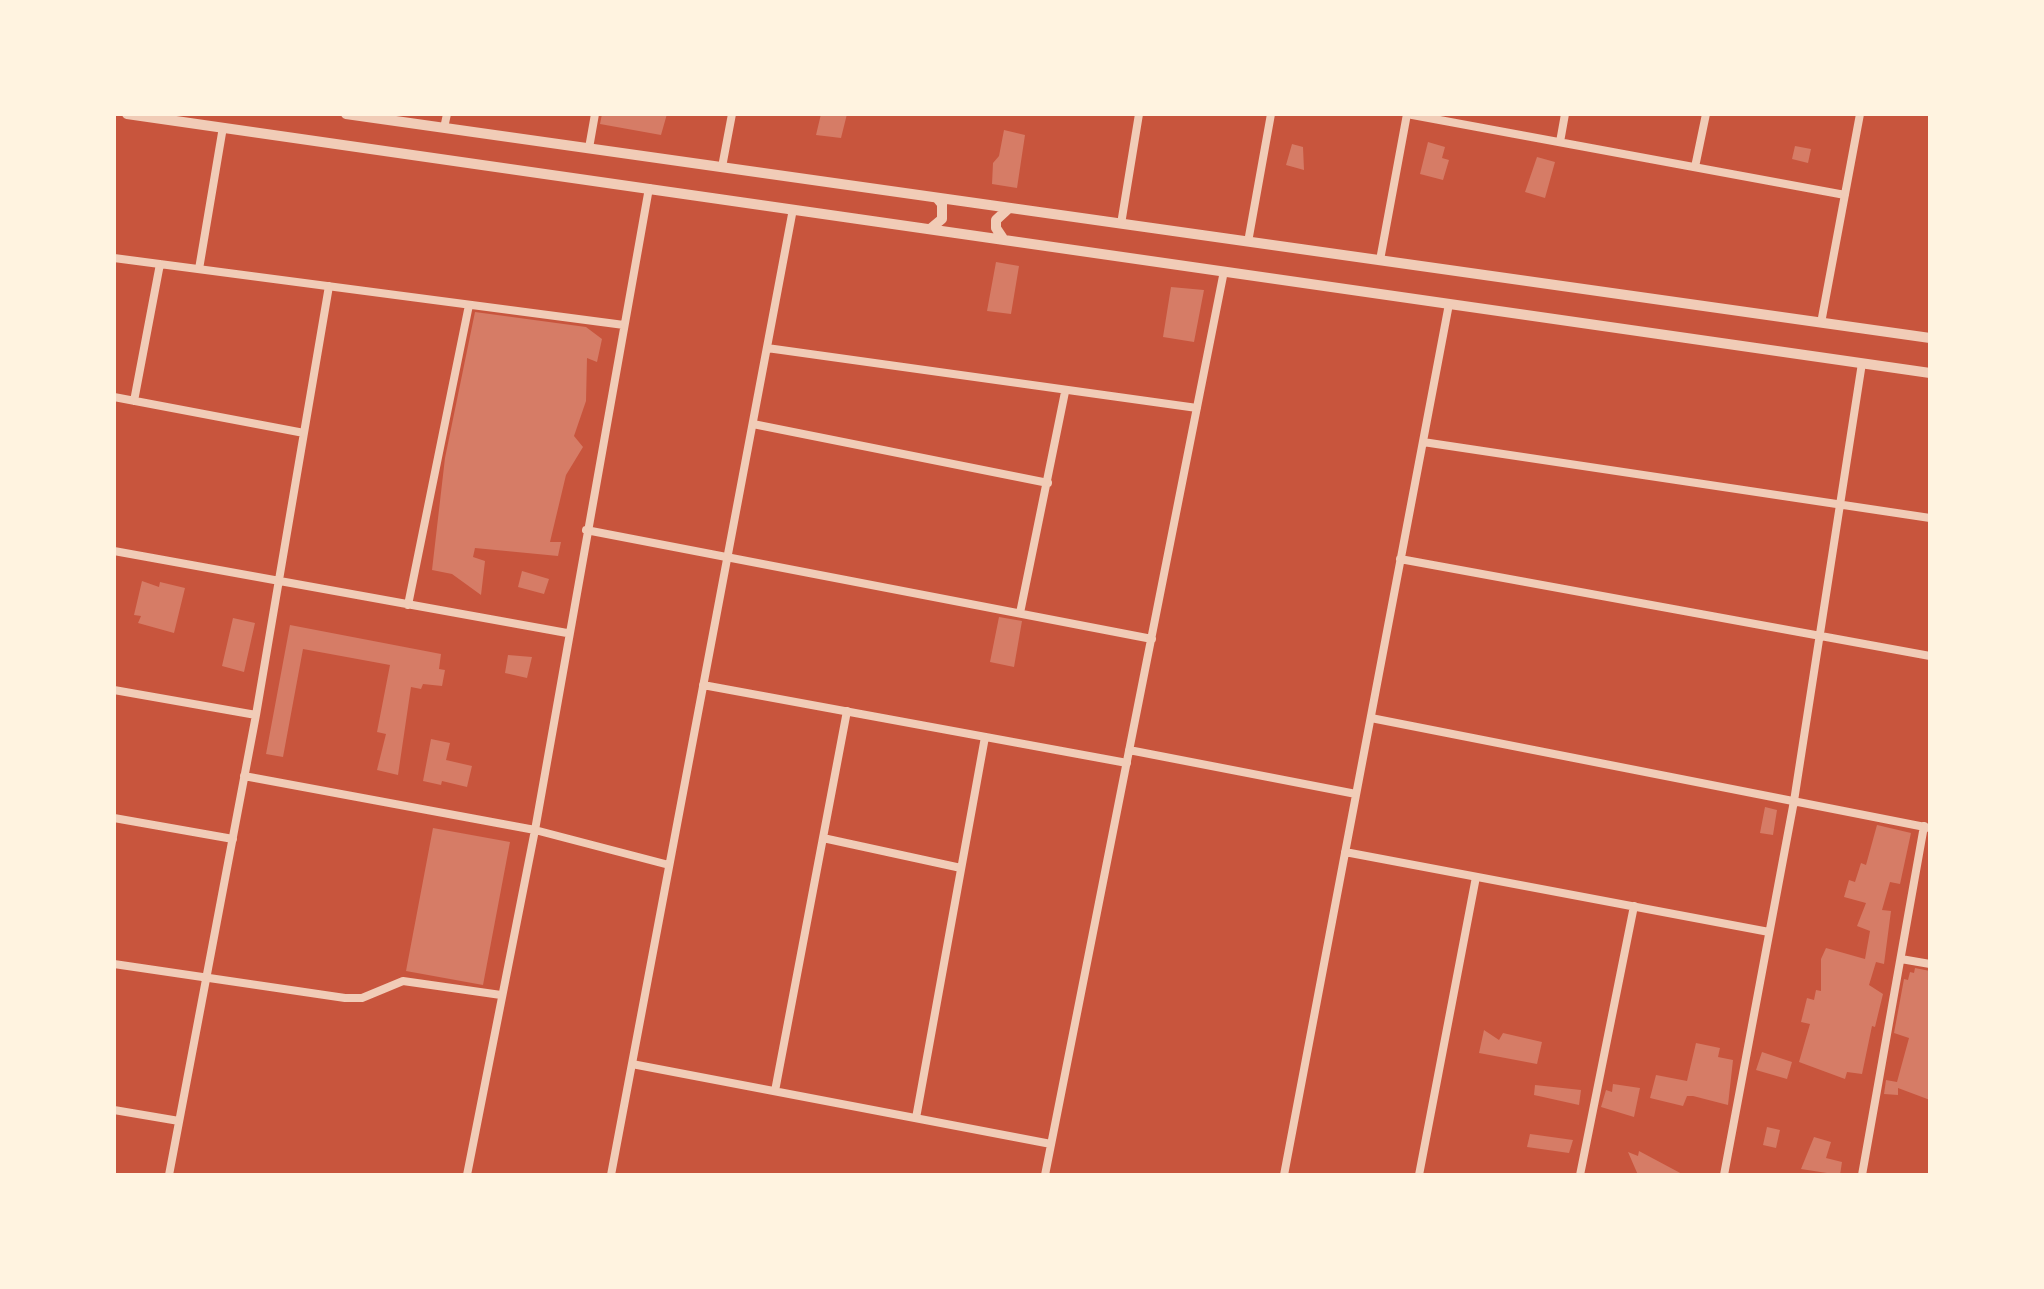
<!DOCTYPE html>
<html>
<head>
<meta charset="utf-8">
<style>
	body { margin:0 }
	#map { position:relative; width:2044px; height:1289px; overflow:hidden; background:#c8553d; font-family:Quicksand,sans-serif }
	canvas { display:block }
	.frame { position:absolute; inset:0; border:116px solid #fff3e0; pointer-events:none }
</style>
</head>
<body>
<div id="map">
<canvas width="2044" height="1289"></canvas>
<div class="frame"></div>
</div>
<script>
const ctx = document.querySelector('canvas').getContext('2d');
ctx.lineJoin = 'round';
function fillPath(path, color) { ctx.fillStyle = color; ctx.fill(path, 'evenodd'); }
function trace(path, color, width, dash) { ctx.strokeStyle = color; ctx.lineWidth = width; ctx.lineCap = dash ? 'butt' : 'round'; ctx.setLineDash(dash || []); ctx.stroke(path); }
fillPath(new Path2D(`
	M 602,114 L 667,114 L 661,135 L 600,124 Z
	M 821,114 L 847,114 L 841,138 L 816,135 Z
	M 1004,130 L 1025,135 L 1017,188 L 992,184 L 993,163 L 999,156 Z
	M 1428,142 L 1445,147 L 1442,158 L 1449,160 L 1443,180 L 1420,174 Z
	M 1292,144 L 1303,147 L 1304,170 L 1286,165 Z
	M 1795,146 L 1811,149 L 1808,163 L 1792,159 Z
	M 1537,157 L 1555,162 L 1545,198 L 1525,192 Z
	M 996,262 L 1019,266 L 1011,314 L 987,311 Z
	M 1171,287 L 1204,290 L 1194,342 L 1163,337 Z
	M 475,312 L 586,327 L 602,339 L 597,362 L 587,358 L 586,401 L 574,436 L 583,447 L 566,475 L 550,542 L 561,542 L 558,556 L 475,548 L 473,557 L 485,561 L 481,595 L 452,574 L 432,570 L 445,458 Z
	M 522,571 L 549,579 L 544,594 L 518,587 Z
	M 142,581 L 159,587 L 160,582 L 185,588 L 174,633 L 138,623 L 141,616 L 134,615 Z
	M 999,617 L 1022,621 L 1014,667 L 990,662 Z
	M 233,618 L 255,623 L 244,672 L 222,666 Z
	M 290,625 L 441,654 L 439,669 L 445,670 L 442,686 L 423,684 L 421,689 L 411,687 L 398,775 L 377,770 L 386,734 L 377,732 L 390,665 L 303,649 L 283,757 L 266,754 Z
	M 508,655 L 532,657 L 527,678 L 505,673 Z
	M 431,739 L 450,743 L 446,760 L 472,766 L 467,787 L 442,781 L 441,785 L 423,781 Z
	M 1765,807 L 1777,810 L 1773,835 L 1760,833 Z
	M 1877,825 L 1911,833 L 1900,884 L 1890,882 L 1882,910 L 1891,911 L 1884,964 L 1876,962 L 1869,985 L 1883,994 L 1875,1027 L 1872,1026 L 1862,1074 L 1847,1072 L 1845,1079 L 1799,1062 L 1810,1024 L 1801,1022 L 1807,998 L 1814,1000 L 1816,990 L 1821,991 L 1821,959 L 1826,948 L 1865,959 L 1870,931 L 1857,926 L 1866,903 L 1844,897 L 1849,880 L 1855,882 L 1861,863 L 1866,865 Z
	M 433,828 L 510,842 L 483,985 L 406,971 Z
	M 1915,968 L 1930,971 L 1930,1100 L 1898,1088 L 1898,1095 L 1884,1094 L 1886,1080 L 1897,1082 L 1909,1038 L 1894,1033 L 1904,979 L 1908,980 L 1910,972 L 1914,973 Z
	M 1484,1030 L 1499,1040 L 1503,1033 L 1542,1042 L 1537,1064 L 1479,1053 Z
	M 1696,1043 L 1720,1048 L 1718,1057 L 1733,1060 L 1728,1105 L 1693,1096 L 1687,1096 L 1683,1106 L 1650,1098 L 1656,1075 L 1687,1081 Z
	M 1762,1052 L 1792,1062 L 1787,1079 L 1756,1070 Z
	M 1613,1084 L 1640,1088 L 1634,1117 L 1601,1107 L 1606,1090 L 1612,1092 Z
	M 1535,1085 L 1581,1090 L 1579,1105 L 1534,1095 Z
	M 1767,1127 L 1780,1130 L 1776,1148 L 1763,1145 Z
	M 1530,1134 L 1573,1140 L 1569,1153 L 1527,1147 Z
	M 1814,1137 L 1831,1142 L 1826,1158 L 1842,1162 L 1840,1175 L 1801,1169 Z
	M 1639,1151 L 1684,1175 L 1638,1175 L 1628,1152 L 1638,1156 Z`), '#d67c66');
trace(new Path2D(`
	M 1407,114 L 1845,195
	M 444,128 L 447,114
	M 1560,142 L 1565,114
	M 589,148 L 595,114
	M 722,167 L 732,114
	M 1695,167 L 1706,114
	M 1121,224 L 1139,114
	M 1248,242 L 1271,114
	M 114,258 L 624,325
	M 1380,260 L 1407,114
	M 199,269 L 223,127
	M 1821,323 L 1860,114
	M 767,348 L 1197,408
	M 114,397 L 304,433
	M 134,401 L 160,264
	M 753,424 L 1048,483
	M 1423,442 L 1930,518
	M 586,530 L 1152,639
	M 114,551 L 567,633
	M 1400,559 L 1930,656
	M 408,605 L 469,305
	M 1020,613 L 1065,392
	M 703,685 L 1127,763
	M 114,690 L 256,715
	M 1371,718 L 1930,828
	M 1129,750 L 1356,794
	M 244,776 L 535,830 L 669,865
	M 114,818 L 233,839
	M 823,838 L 961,868
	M 1345,852 L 1769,932
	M 1901,959 L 1930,964
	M 114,964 L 345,998 L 362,998 L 403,981 L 501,995
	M 632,1064 L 1051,1144
	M 775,1091 L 847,711
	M 114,1110 L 179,1121
	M 916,1118 L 985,737
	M 169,1175 L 256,715 L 329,286
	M 467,1175 L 535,830 L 649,188
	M 611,1175 L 793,209
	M 1045,1175 L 1224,271
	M 1284,1175 L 1449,304
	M 1419,1175 L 1476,877
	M 1580,1175 L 1634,906
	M 1724,1175 L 1794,801 L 1862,363
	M 1862,1175 L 1924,826`), '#f1ccb7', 8);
trace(new Path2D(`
	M 127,114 L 1930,373
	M 346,114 L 1930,338
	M 930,229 L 942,219 L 942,204 L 937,198
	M 1004,240 L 996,228 L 996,220 L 1009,208`), '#f1ccb7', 10);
</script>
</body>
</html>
